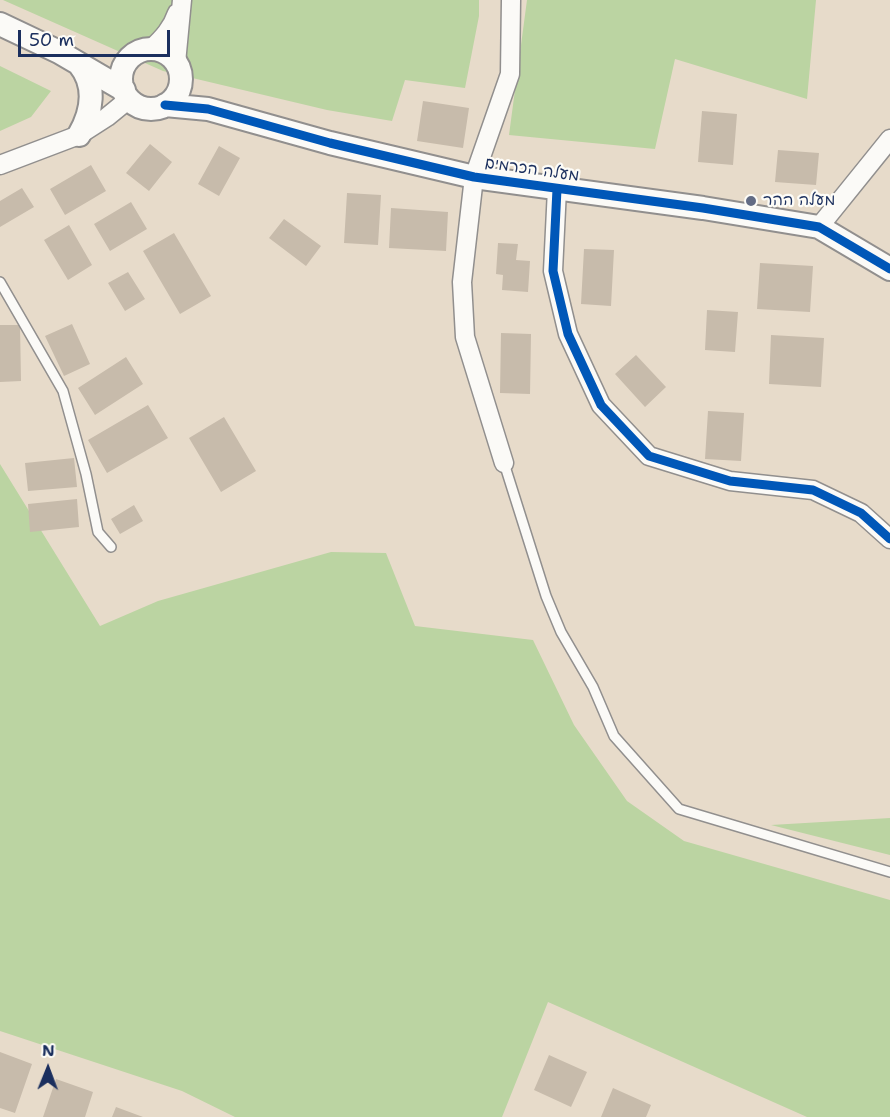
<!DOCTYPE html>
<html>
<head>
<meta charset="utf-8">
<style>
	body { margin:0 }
	#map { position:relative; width:890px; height:1117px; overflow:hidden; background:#e7dbca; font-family:"Shantell Sans",sans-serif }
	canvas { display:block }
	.north { position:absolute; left:18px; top:1039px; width:60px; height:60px; -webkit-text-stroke:4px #fdfcf7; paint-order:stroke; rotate:1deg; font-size:16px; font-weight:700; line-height:24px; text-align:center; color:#1b2f5e }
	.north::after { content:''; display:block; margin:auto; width:21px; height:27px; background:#1b2f5e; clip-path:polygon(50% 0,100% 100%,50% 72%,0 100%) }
	.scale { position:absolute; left:18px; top:30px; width:152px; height:27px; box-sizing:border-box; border:3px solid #1b2f5e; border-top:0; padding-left:8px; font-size:18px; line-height:21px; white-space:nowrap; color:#1b2f5e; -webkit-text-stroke:4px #fdfcf7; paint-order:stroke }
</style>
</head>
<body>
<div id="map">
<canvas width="890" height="1117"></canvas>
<div class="north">N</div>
<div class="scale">50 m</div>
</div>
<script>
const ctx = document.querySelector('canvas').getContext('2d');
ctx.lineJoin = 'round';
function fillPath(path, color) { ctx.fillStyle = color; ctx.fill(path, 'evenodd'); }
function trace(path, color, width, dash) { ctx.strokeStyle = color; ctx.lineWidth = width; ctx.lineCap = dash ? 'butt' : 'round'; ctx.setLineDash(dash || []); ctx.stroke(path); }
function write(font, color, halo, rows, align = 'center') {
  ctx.font = font + ' "Shantell Sans","Playpen Sans Hebrew",sans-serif'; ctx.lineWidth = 4.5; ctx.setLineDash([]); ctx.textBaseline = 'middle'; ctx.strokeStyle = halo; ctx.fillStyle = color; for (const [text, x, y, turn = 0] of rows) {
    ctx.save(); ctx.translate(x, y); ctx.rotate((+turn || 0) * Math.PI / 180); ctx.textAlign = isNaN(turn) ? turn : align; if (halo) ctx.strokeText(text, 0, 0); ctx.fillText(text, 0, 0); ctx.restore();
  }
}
fillPath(new Path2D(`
	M 3,0 L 479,0 L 479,16 L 465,88 L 405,80 L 392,121 L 327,110 L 163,71 Z
	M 527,0 L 816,0 L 807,99 L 675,59 L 655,149 L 509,135 Z
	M 0,66 L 51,91 L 31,117 L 0,131 Z
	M 0,464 L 100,626 L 158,601 L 331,552 L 386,553 L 415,626 L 533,640 L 574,725 L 627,801 L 684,841 L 890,900 L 890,1117 L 807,1117 L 548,1002 L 502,1117 L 235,1117 L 182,1091 L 0,1031 Z
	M 890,818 L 890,855 L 771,825 Z`), '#bbd4a2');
fillPath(new Path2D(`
	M 423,101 L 469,108 L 463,148 L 417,141 Z
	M 702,111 L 737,114 L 733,165 L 698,162 Z
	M 150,144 L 172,162 L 149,191 L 126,173 Z
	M 219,146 L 240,158 L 219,196 L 198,184 Z
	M 778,150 L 819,153 L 816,185 L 775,182 Z
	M 91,165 L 106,191 L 65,215 L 50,189 Z
	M 22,188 L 34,207 L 0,227 L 0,201 Z
	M 347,193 L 381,195 L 378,245 L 344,243 Z
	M 131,202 L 147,229 L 110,251 L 94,224 Z
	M 391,208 L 448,212 L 446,251 L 389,248 Z
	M 284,219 L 321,246 L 306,266 L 269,238 Z
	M 69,225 L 92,265 L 68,280 L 44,240 Z
	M 174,233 L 211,296 L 180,314 L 143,251 Z
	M 498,243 L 518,244 L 516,260 L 530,261 L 528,292 L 502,290 L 503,275 L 496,274 Z
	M 584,249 L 614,250 L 611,306 L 581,304 Z
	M 760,263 L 813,266 L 810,312 L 757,309 Z
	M 128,272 L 145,299 L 125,311 L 108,283 Z
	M 707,310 L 738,312 L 735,352 L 705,350 Z
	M 72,324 L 90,364 L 64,376 L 45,336 Z
	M 0,325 L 20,325 L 21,381 L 0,382 Z
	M 501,333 L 531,334 L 530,394 L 500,393 Z
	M 771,335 L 824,338 L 821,387 L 769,384 Z
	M 636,355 L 666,387 L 645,407 L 615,374 Z
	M 126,357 L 143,384 L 95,415 L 78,388 Z
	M 148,405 L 168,438 L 107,473 L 88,440 Z
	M 708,411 L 744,413 L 741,461 L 705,459 Z
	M 224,417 L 256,471 L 221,492 L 189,438 Z
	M 74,458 L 77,487 L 28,491 L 25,463 Z
	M 77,499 L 79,527 L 30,532 L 28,504 Z
	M 134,505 L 143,521 L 120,534 L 111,519 Z
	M 0,1052 L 32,1064 L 15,1113 L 0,1108 Z
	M 549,1055 L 587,1072 L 571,1107 L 534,1090 Z
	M 56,1079 L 93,1092 L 85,1117 L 43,1117 Z
	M 613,1088 L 651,1105 L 646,1117 L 601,1117 Z
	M 116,1107 L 143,1117 L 112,1117 Z`), '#c7bbab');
const service = new Path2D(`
	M 0,282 L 63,391 L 86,474 L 98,532 L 111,547
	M 504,463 L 546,596 L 561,632 L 593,687 L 614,736 L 679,809 L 890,872`);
const minor = new Path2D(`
	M 151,49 C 163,38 172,28 177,13
	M 176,63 L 182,0
	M 0,165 L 79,135 L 107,117 L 129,99
	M 557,189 L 553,271 L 568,334 L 601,405 L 649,456 L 730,481 L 813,490 L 861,513 L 890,539
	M 819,227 L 890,139
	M 504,463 L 465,337 L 462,282 L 474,177 L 510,74 L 511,0`);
const tertiary = new Path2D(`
	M 0,24 L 59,52 L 124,90
	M121 79a30 30 0 1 1 60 0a30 30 0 1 1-60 0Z
	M 79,64 C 97,86 92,112 79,135
	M 165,105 L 208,109 L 330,143 L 474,177 L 703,208 L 819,227 L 890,269`);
trace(service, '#918f8e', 12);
trace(minor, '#918f8e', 21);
trace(tertiary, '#918f8e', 26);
trace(service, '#fbfaf7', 9);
trace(minor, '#fbfaf7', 18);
trace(tertiary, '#fbfaf7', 22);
trace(new Path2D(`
	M 165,105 L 208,109 L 330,143 L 474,177 L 703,208 L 819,227 L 890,269
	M 557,189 L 553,271 L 568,334 L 601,405 L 649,456 L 730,481 L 813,490 L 861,513 L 890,539`), '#0057b8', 9);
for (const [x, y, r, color] of [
	[751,201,6,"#626b84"]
]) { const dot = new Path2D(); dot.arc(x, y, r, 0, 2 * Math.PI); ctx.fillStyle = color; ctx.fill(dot); trace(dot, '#fdfcf7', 2); }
write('16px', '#1b2f5e', '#fdfcf7', [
	["מעלה הכרמים",532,170,8]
]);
write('16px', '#1b2f5e', '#fdfcf7', [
	["מעלה ההר",763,201]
], 'left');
</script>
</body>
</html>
